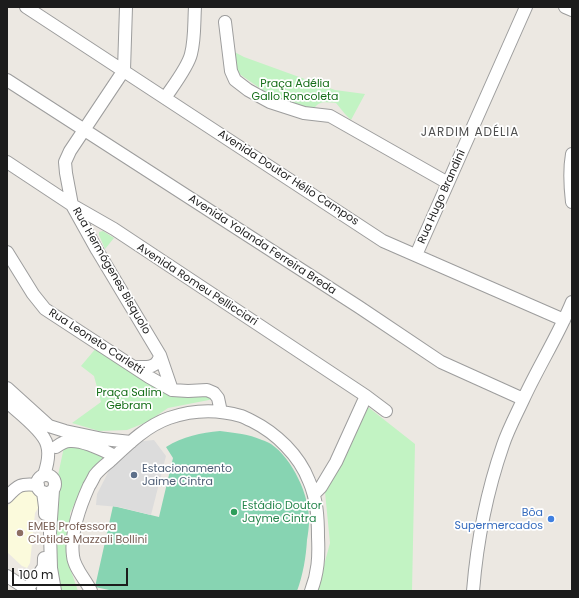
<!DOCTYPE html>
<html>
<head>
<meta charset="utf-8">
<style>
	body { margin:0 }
	#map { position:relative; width:579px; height:598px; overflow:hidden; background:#ece8e2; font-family:Poppins,sans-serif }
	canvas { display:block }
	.frame { position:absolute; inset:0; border:8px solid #1c1c1c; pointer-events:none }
	.scale { position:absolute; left:12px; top:568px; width:116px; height:18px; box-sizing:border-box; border:2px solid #1c1c1c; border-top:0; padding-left:5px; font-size:12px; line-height:14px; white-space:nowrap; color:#1c1c1c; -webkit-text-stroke:3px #fff; paint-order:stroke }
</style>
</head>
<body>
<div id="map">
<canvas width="579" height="598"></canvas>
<div class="frame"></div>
<div class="scale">100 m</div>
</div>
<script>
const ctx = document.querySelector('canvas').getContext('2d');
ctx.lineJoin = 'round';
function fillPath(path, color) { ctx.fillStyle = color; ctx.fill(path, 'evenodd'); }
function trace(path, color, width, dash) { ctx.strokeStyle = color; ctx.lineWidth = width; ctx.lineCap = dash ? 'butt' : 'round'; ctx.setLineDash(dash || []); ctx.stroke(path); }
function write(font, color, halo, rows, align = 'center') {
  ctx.font = font + ' Poppins,sans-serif'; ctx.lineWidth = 3.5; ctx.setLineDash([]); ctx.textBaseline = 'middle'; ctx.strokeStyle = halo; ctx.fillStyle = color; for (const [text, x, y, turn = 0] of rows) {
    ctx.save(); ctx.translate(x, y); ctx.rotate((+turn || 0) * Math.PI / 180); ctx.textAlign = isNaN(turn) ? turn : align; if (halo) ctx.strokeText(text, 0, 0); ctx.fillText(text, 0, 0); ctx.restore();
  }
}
fillPath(new Path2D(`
	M 26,490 L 29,490 L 34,492 L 38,498 L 39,502 L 38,508 L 35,513 L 30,563 L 27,568 L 22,566 L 7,552 L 7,507 L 20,492 Z`), '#fbfadc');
fillPath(new Path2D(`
	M 223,46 L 244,57 L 335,90 L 365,94 L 351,120 L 345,114 L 336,103 C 326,102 317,100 313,111 L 274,98 L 238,73 Z
	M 103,231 L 114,238 L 105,249 L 99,235 L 99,232 Z
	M 97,347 L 163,388 L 214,396 L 214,399 L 168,408 L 147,422 L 127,430 L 99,431 L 72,423 L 101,402 L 94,376 L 81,366 Z
	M 368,407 L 415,444 L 412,591 L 317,591 L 330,543 L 325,492 Z
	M 75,446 L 86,447 L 104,455 L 101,462 L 90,473 L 70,513 L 70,568 L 78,591 L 61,591 L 55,570 L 57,480 L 64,447 Z`), '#c2f3c3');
fillPath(new Path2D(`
	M 220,431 C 236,433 248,434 262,440 C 265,441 268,442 271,444 C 292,458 310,496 309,521 C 309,527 308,534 307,540 C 306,557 303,575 297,591 L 114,591 L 95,587 L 113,506 L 159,517 L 173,458 L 166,447 C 183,436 201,433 220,431 Z`), '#87d4b2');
fillPath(new Path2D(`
	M 154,440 L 166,456 L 151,515 L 119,507 L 96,505 L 97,494 L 116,457 L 132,442 Z`), '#dcdcdc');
const minor = new Path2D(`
	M 26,7 L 383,241 L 564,320
	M 126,7 L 124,70 L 70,151 L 65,162 L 66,173 L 72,205 L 97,250 L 160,355 L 172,390
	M 565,7 L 572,10
	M 225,22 L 231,71 L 235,80 L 248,90 L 270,102 L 304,113 L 330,116 L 448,183
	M 7,80 L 359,307 L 441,362 L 523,399
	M 165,98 C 173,86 188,67 191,54 C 195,39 194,22 195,7
	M 572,154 C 569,171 570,185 572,202
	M 7,162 L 72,205 L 114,229 L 366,396 L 386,411
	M 7,252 L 33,294 L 45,309 L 149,377 L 172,390 L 188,391 L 207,390 L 214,393 L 218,398 L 221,412
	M 416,255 L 526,7
	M 135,367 C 145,367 158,369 160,355
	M 7,388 L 49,426 L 65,431 L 103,439 L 131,442
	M 7,402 C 18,412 44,431 47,445 C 50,454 47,466 44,475
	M 56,447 C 60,444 65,441 70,441 C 84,440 103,450 115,456
	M37 484a9 9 0 1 1 18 0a9 9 0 1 1-18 0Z
	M 53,490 L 50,533 L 51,568 L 55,591
	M 43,492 L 45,507 L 45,514
	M 314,494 L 321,487 L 336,462 L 366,396
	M 7,497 C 18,485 21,483 38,485
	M 7,576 L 30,591
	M 26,589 L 35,580 L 43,568
	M 43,591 L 44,558
	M 91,591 C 86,580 74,568 73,556 C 70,534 80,506 89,486 C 91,483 93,479 95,475 C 99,470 105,465 110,461 C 127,445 146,426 169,418 C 192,410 217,409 241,416 C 244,417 248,419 252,421 C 276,433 299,455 309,481 C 317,499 318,518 318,537 C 319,557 318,573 311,591
	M 473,591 C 477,542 487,491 503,445 C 508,430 516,415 523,400 C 538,367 558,336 572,302`);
trace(minor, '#9d9d9d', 14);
trace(minor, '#fff', 12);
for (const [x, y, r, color] of [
	[134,475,4,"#5c6f8a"],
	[234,512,4,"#2e9e5b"],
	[551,519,4,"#3f7fe0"],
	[20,533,4,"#8d6e63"]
]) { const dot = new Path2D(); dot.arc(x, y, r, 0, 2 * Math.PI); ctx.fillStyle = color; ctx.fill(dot); trace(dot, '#fff', 1.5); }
write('11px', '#156e18', '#fff', [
	["Praça Adélia",295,84],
	["Gallo Roncoleta",295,97],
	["Praça Salim",129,393],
	["Gebram",129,406]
]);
write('11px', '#1c1c1c', '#fff', [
	["Avenida Doutor Hélio Campos",288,178,33],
	["Rua Hugo Brandini",442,197,-66],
	["Avenida Yolanda Ferreira Breda",262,245,33],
	["Rua Hermógenes Bisquolo",111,271,60],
	["Avenida Romeu Pellicciari",197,285,33],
	["Rua Leoneto Carletti",96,342,33]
]);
write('11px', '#4e5e75', '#fff', [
	["Estacionamento",142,469],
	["Jaime Cintra",142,482]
], 'left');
write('11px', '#27864d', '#fff', [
	["Estádio Doutor",242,506],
	["Jayme Cintra",242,519]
], 'left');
write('11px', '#366cbe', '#fff', [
	["Bôa",543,513],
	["Supermercados",543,526]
], 'right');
write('11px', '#785e54', '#fff', [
	["EMEB Professora",28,527],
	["Clotilde Mazzali Bollini",28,540]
], 'left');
ctx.letterSpacing = '1px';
write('12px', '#4f4f4f', '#fff', [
	["JARDIM ADÉLIA",470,133]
]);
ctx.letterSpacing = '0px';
</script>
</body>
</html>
